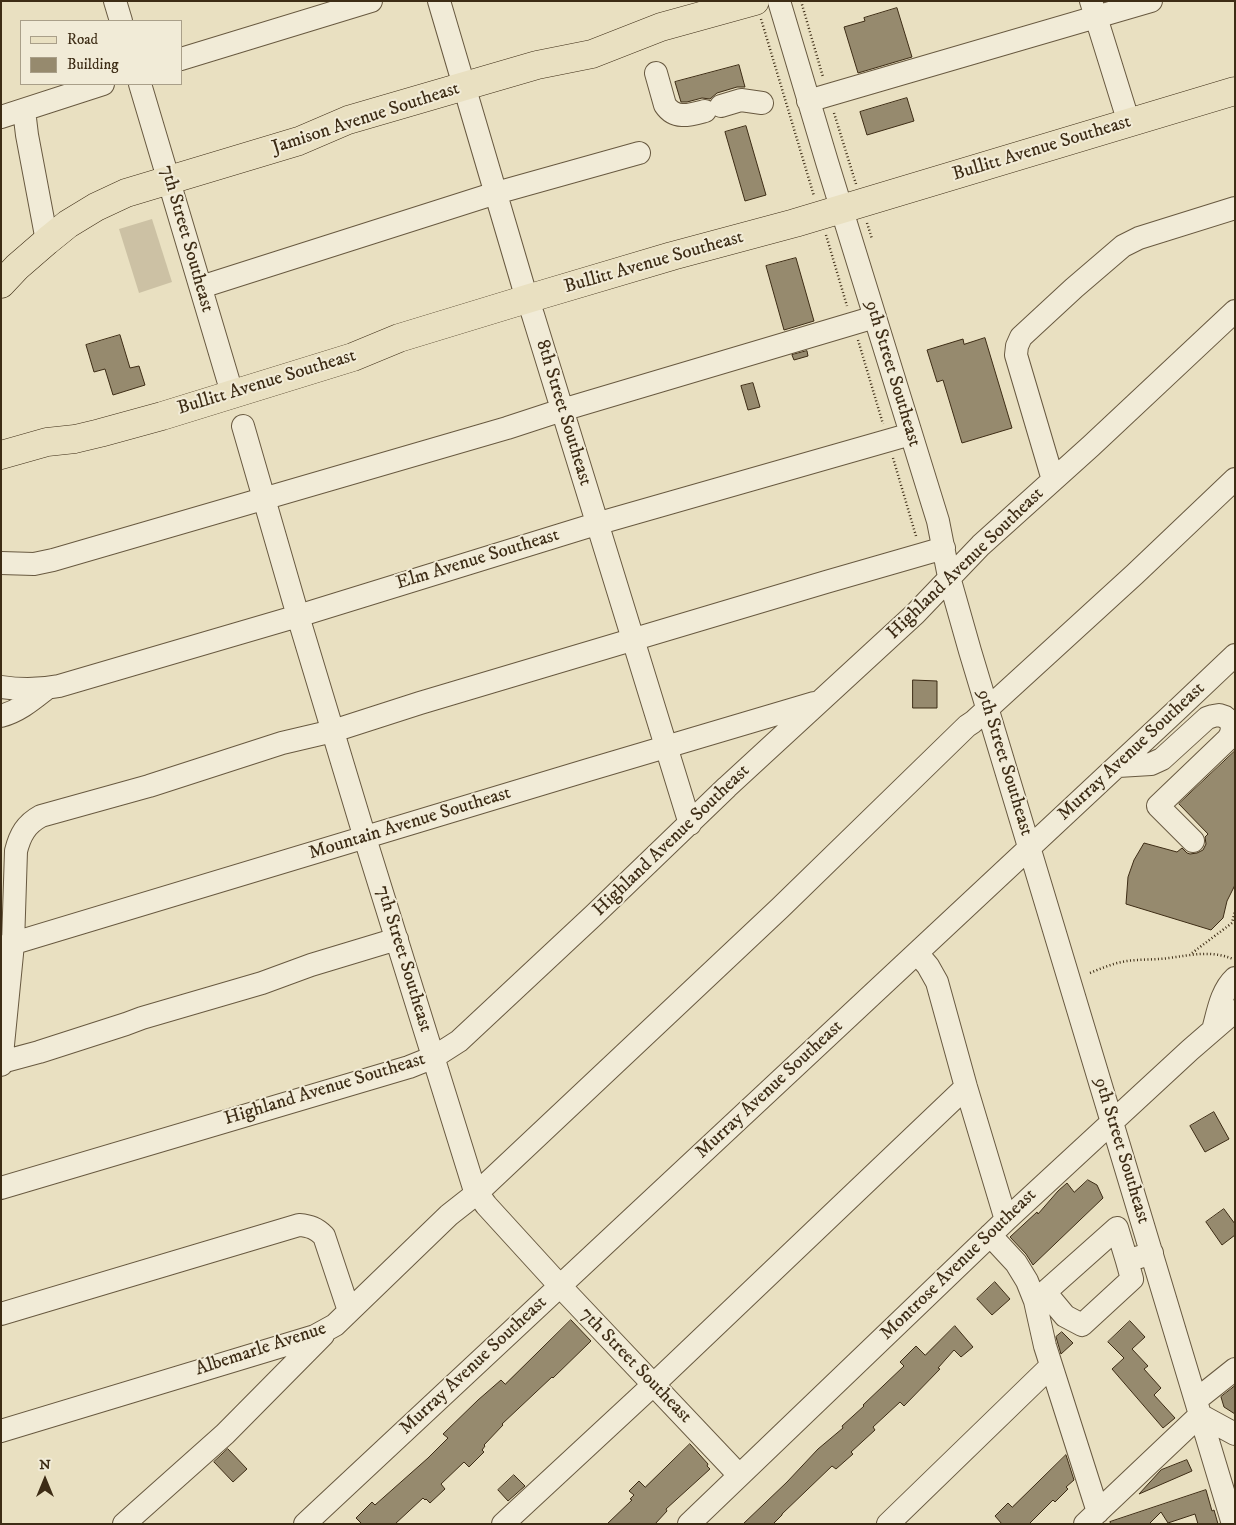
<!DOCTYPE html>
<html>
<head>
<meta charset="utf-8">
<style>
	body { margin:0 }
	#map { position:relative; width:1236px; height:1525px; overflow:hidden; background:#e9e0c1; font-family:"IM FELL DW Pica",serif }
	canvas { display:block }
	.frame { position:absolute; inset:0; border:2px solid #3d2c15; pointer-events:none }
	.legend { position:absolute; left:20px; top:20px; width:162px; height:65px; box-sizing:border-box; background:#f1ebd7; border:1px solid #a99f89; margin:0; padding:6px 9px; list-style:none; font-size:15px; color:#3d2c15 }
	.legend li { display:flex; align-items:center; gap:10px; height:25px }
	.legend b { width:25px; border:1px solid #a99f89 }
	.north { position:absolute; left:20px; top:1455px; width:50px; height:50px; -webkit-text-stroke:4px #f1ebd7; paint-order:stroke; rotate:0deg; font-size:14px; font-weight:700; line-height:20px; text-align:center; color:#3d2c15 }
	.north::after { content:''; display:block; margin:auto; width:18px; height:22px; background:#3d2c15; clip-path:polygon(50% 0,100% 100%,50% 72%,0 100%) }
</style>
</head>
<body>
<div id="map">
<canvas width="1236" height="1525"></canvas>
<div class="frame"></div>
<ul class="legend">
<li><b style="height:6px;background:#e9e0c1"></b>Road</li>
<li><b style="height:14px;background:#968a6e"></b>Building</li>
</ul>
<div class="north">N</div>
</div>
<script>
const ctx = document.querySelector('canvas').getContext('2d');
ctx.lineJoin = 'round';
function fillPath(path, color) { ctx.fillStyle = color; ctx.fill(path, 'evenodd'); }
function trace(path, color, width, dash) { ctx.strokeStyle = color; ctx.lineWidth = width; ctx.lineCap = dash ? 'butt' : 'round'; ctx.setLineDash(dash || []); ctx.stroke(path); }
function write(font, color, halo, rows, align = 'center') {
  ctx.font = font + ' "IM FELL DW Pica",serif'; ctx.lineWidth = 4; ctx.setLineDash([]); ctx.textBaseline = 'middle'; ctx.strokeStyle = halo; ctx.fillStyle = color; for (const [text, x, y, turn = 0] of rows) {
    ctx.save(); ctx.translate(x, y); ctx.rotate((+turn || 0) * Math.PI / 180); ctx.textAlign = isNaN(turn) ? turn : align; if (halo) ctx.strokeText(text, 0, 0); ctx.fillText(text, 0, 0); ctx.restore();
  }
}
fillPath(new Path2D(`
	M 152,219 L 172,282 L 139,293 L 119,229 Z`), '#ccc1a4');
const building = new Path2D(`
	M 897,8 L 912,57 L 858,73 L 844,27 L 865,21 L 864,18 Z
	M 739,65 L 745,87 L 737,87 L 717,93 L 710,99 L 702,98 L 687,102 L 681,102 L 675,82 Z
	M 907,98 L 914,121 L 867,135 L 860,112 Z
	M 746,126 L 766,195 L 745,201 L 725,132 Z
	M 796,258 L 814,321 L 784,330 L 766,266 Z
	M 120,335 L 130,368 L 139,366 L 145,385 L 113,395 L 105,369 L 94,372 L 86,345 Z
	M 985,338 L 1012,428 L 962,443 L 943,380 L 937,382 L 927,350 L 963,339 L 964,344 Z
	M 807,351 L 808,356 L 794,360 L 792,355 Z
	M 753,383 L 760,407 L 748,410 L 741,386 Z
	M 913,680 L 937,681 L 937,708 L 913,708 Z
	M 1235,751 L 1235,885 L 1227,901 L 1223,918 L 1211,930 L 1126,904 L 1128,877 L 1134,860 L 1144,843 L 1177,852 L 1182,848 L 1187,853 L 1190,854 L 1197,853 L 1203,850 L 1206,844 L 1205,837 L 1208,834 L 1179,804 Z
	M 1214,1112 L 1229,1139 L 1205,1152 L 1190,1126 Z
	M 1088,1180 L 1097,1185 L 1103,1198 L 1033,1265 L 1026,1254 L 1010,1237 L 1037,1212 L 1038,1214 L 1058,1191 L 1067,1183 L 1074,1192 Z
	M 1224,1209 L 1235,1224 L 1235,1235 L 1222,1245 L 1206,1222 Z
	M 995,1282 L 1010,1299 L 992,1315 L 977,1299 Z
	M 571,1320 L 591,1341 L 553,1378 L 552,1377 L 502,1424 L 503,1425 L 484,1445 L 485,1446 L 482,1450 L 484,1452 L 469,1467 L 464,1462 L 441,1484 L 445,1489 L 430,1503 L 426,1499 L 425,1500 L 423,1498 L 395,1524 L 362,1524 L 356,1518 L 372,1502 L 375,1505 L 428,1458 L 448,1438 L 443,1434 L 478,1400 L 501,1380 L 505,1384 Z
	M 1130,1321 L 1145,1337 L 1132,1349 L 1148,1366 L 1144,1369 L 1161,1388 L 1154,1395 L 1175,1418 L 1163,1428 L 1112,1369 L 1124,1358 L 1108,1342 Z
	M 955,1326 L 973,1347 L 961,1357 L 954,1350 L 938,1368 L 940,1369 L 904,1406 L 900,1402 L 873,1427 L 875,1430 L 851,1452 L 853,1454 L 836,1469 L 832,1466 L 782,1514 L 782,1515 L 773,1524 L 743,1524 L 787,1482 L 818,1449 L 843,1428 L 842,1426 L 864,1406 L 863,1405 L 904,1366 L 900,1362 L 916,1346 L 925,1355 Z
	M 1062,1332 L 1073,1343 L 1061,1354 L 1056,1337 Z
	M 1235,1386 L 1235,1414 L 1224,1407 L 1221,1397 Z
	M 690,1444 L 708,1464 L 707,1466 L 710,1469 L 666,1509 L 667,1511 L 655,1524 L 607,1524 L 632,1500 L 630,1499 L 634,1495 L 629,1491 L 639,1481 L 645,1487 Z
	M 228,1449 L 247,1469 L 233,1482 L 214,1462 Z
	M 1066,1455 L 1074,1480 L 1066,1487 L 1068,1489 L 1055,1502 L 1053,1500 L 1029,1524 L 1002,1524 L 995,1516 L 1008,1503 L 1012,1507 Z
	M 1187,1460 L 1192,1471 L 1139,1494 L 1161,1470 Z
	M 514,1475 L 525,1486 L 508,1501 L 498,1490 Z
	M 1206,1490 L 1212,1511 L 1214,1510 L 1218,1524 L 1198,1524 L 1195,1514 L 1168,1523 L 1161,1512 L 1149,1524 L 1111,1524 L 1110,1522 Z`);
fillPath(building, '#968a6e');
trace(building, '#3d2c15', 1);
const minor = new Path2D(`
	M 115,1 L 121,21
	M 439,1 L 524,289 L 533,315 L 690,824
	M 779,1 L 827,162 L 938,521 L 949,577 L 970,651 L 1233,1524
	M 1091,1 L 1129,123
	M 181,59 L 371,1
	M 656,73 L 665,105 C 675,120 690,115 705,111
	M 140,84 L 232,393
	M 808,101 L 1151,1
	M 721,106 L 741,100 L 762,103
	M 24,110 L 27,135 L 47,241
	M 1,117 L 103,84
	M 201,287 L 496,193 L 639,153
	M 243,426 L 298,616 L 365,838 L 474,1188 L 486,1205 L 560,1286 L 739,1475
	M 1053,480 L 1016,355 L 1017,346 L 1021,337 L 1074,288 L 1123,246 L 1139,238 L 1235,208
	M 1,563 L 34,564 L 53,560 L 507,428 L 562,410 L 875,317
	M 1,687 C 21,690 39,690 59,686 L 298,616 L 596,524 L 911,434
	M 1,716 C 19,711 32,700 46,689
	M 1118,766 L 1151,764 L 1162,759 L 1207,718 L 1213,716 L 1219,715 L 1225,717 L 1230,721 L 1232,727 L 1231,734 L 1228,739 L 1158,806 L 1193,841
	M 1,947 L 588,770 L 814,703
	M 917,953 L 928,966 L 937,982 L 966,1087 L 1006,1220
	M 1213,1030 C 1218,1012 1221,991 1235,978
	M 2,1062 L 39,1052 L 126,1024 L 142,1018 L 262,983 L 311,965 L 397,939
	M 1,1065 L 13,944 L 16,851 C 20,835 26,824 41,816 L 149,786 L 282,743 L 333,731 L 420,703 L 826,582 L 944,548
	M 1,1188 L 409,1067 L 434,1057 L 459,1041 L 594,915 L 727,787 L 915,614 L 981,545 L 1091,446 L 1235,311
	M 990,1235 L 1016,1263 L 1027,1281 L 1035,1301 L 1045,1346 L 1098,1512
	M 1045,1292 L 1065,1316 L 1082,1325 L 1132,1279 L 1127,1261
	M 1035,1301 L 1117,1228 L 1127,1261 L 1152,1253
	M 1,1314 L 299,1225 C 310,1226 316,1228 324,1236 L 349,1311
	M 1196,1400 L 1235,1369
	M 1,1431 L 315,1336 L 335,1325 L 449,1215 L 477,1193 L 780,908 L 967,726 L 973,722 L 1135,574 L 1235,479
	M 124,1524 L 225,1434 L 323,1335
	M 305,1524 L 1178,709 L 1235,655
	M 503,1524 L 653,1385 L 966,1087
	M 689,1524 L 1006,1220 L 1190,1050 L 1235,1011
	M 888,1524 L 1051,1366
	M 1085,1524 L 1200,1415 L 1235,1434`);
const major = new Path2D(`
	M 1,284 L 17,267 L 47,241 L 68,224 L 96,207 L 126,193 L 299,141 L 348,120 L 537,65 L 592,54 L 661,27 L 755,1
	M 1,455 L 47,442 L 75,439 L 100,433 L 162,416 L 353,357 L 399,338 L 527,299 L 672,256 L 795,223 L 1235,91`);
trace(minor, '#685940', 24);
trace(major, '#3d2c15', 29);
trace(new Path2D(`
	M 801,1 L 823,77
	M 761,19 L 814,196
	M 834,113 L 856,184
	M 867,223 L 872,239
	M 826,235 L 847,306
	M 858,340 L 883,424
	M 893,458 L 916,536
	M 1192,953 L 1232,923 L 1235,911
	M 1090,973 C 1102,968 1114,963 1127,961 C 1141,959 1155,960 1169,958 C 1192,955 1211,950 1233,959`), '#3d2c15', 2.5, [1, 2.5]);
trace(minor, '#f1ebd7', 22);
trace(major, '#e9e0c1', 28);
write('19px', '#3d2c15', '#f1ebd7', [
	["Jamison Avenue Southeast",366,119,-18],
	["Bullitt Avenue Southeast",1042,149,-17],
	["7th Street Southeast",186,239,74],
	["Bullitt Avenue Southeast",654,263,-16],
	["9th Street Southeast",892,374,73],
	["Bullitt Avenue Southeast",267,383,-17],
	["8th Street Southeast",563,413,73],
	["Elm Avenue Southeast",478,560,-17],
	["Highland Avenue Southeast",966,564,-44],
	["Murray Avenue Southeast",1132,752,-43],
	["9th Street Southeast",1004,763,73],
	["Mountain Avenue Southeast",410,824,-17],
	["Highland Avenue Southeast",672,841,-44],
	["7th Street Southeast",403,959,73],
	["Highland Avenue Southeast",325,1090,-17],
	["Murray Avenue Southeast",770,1090,-43],
	["9th Street Southeast",1121,1151,73],
	["Montrose Avenue Southeast",959,1265,-44],
	["Albemarle Avenue",261,1350,-18],
	["Murray Avenue Southeast",474,1366,-43],
	["7th Street Southeast",635,1366,46]
]);
</script>
</body>
</html>
